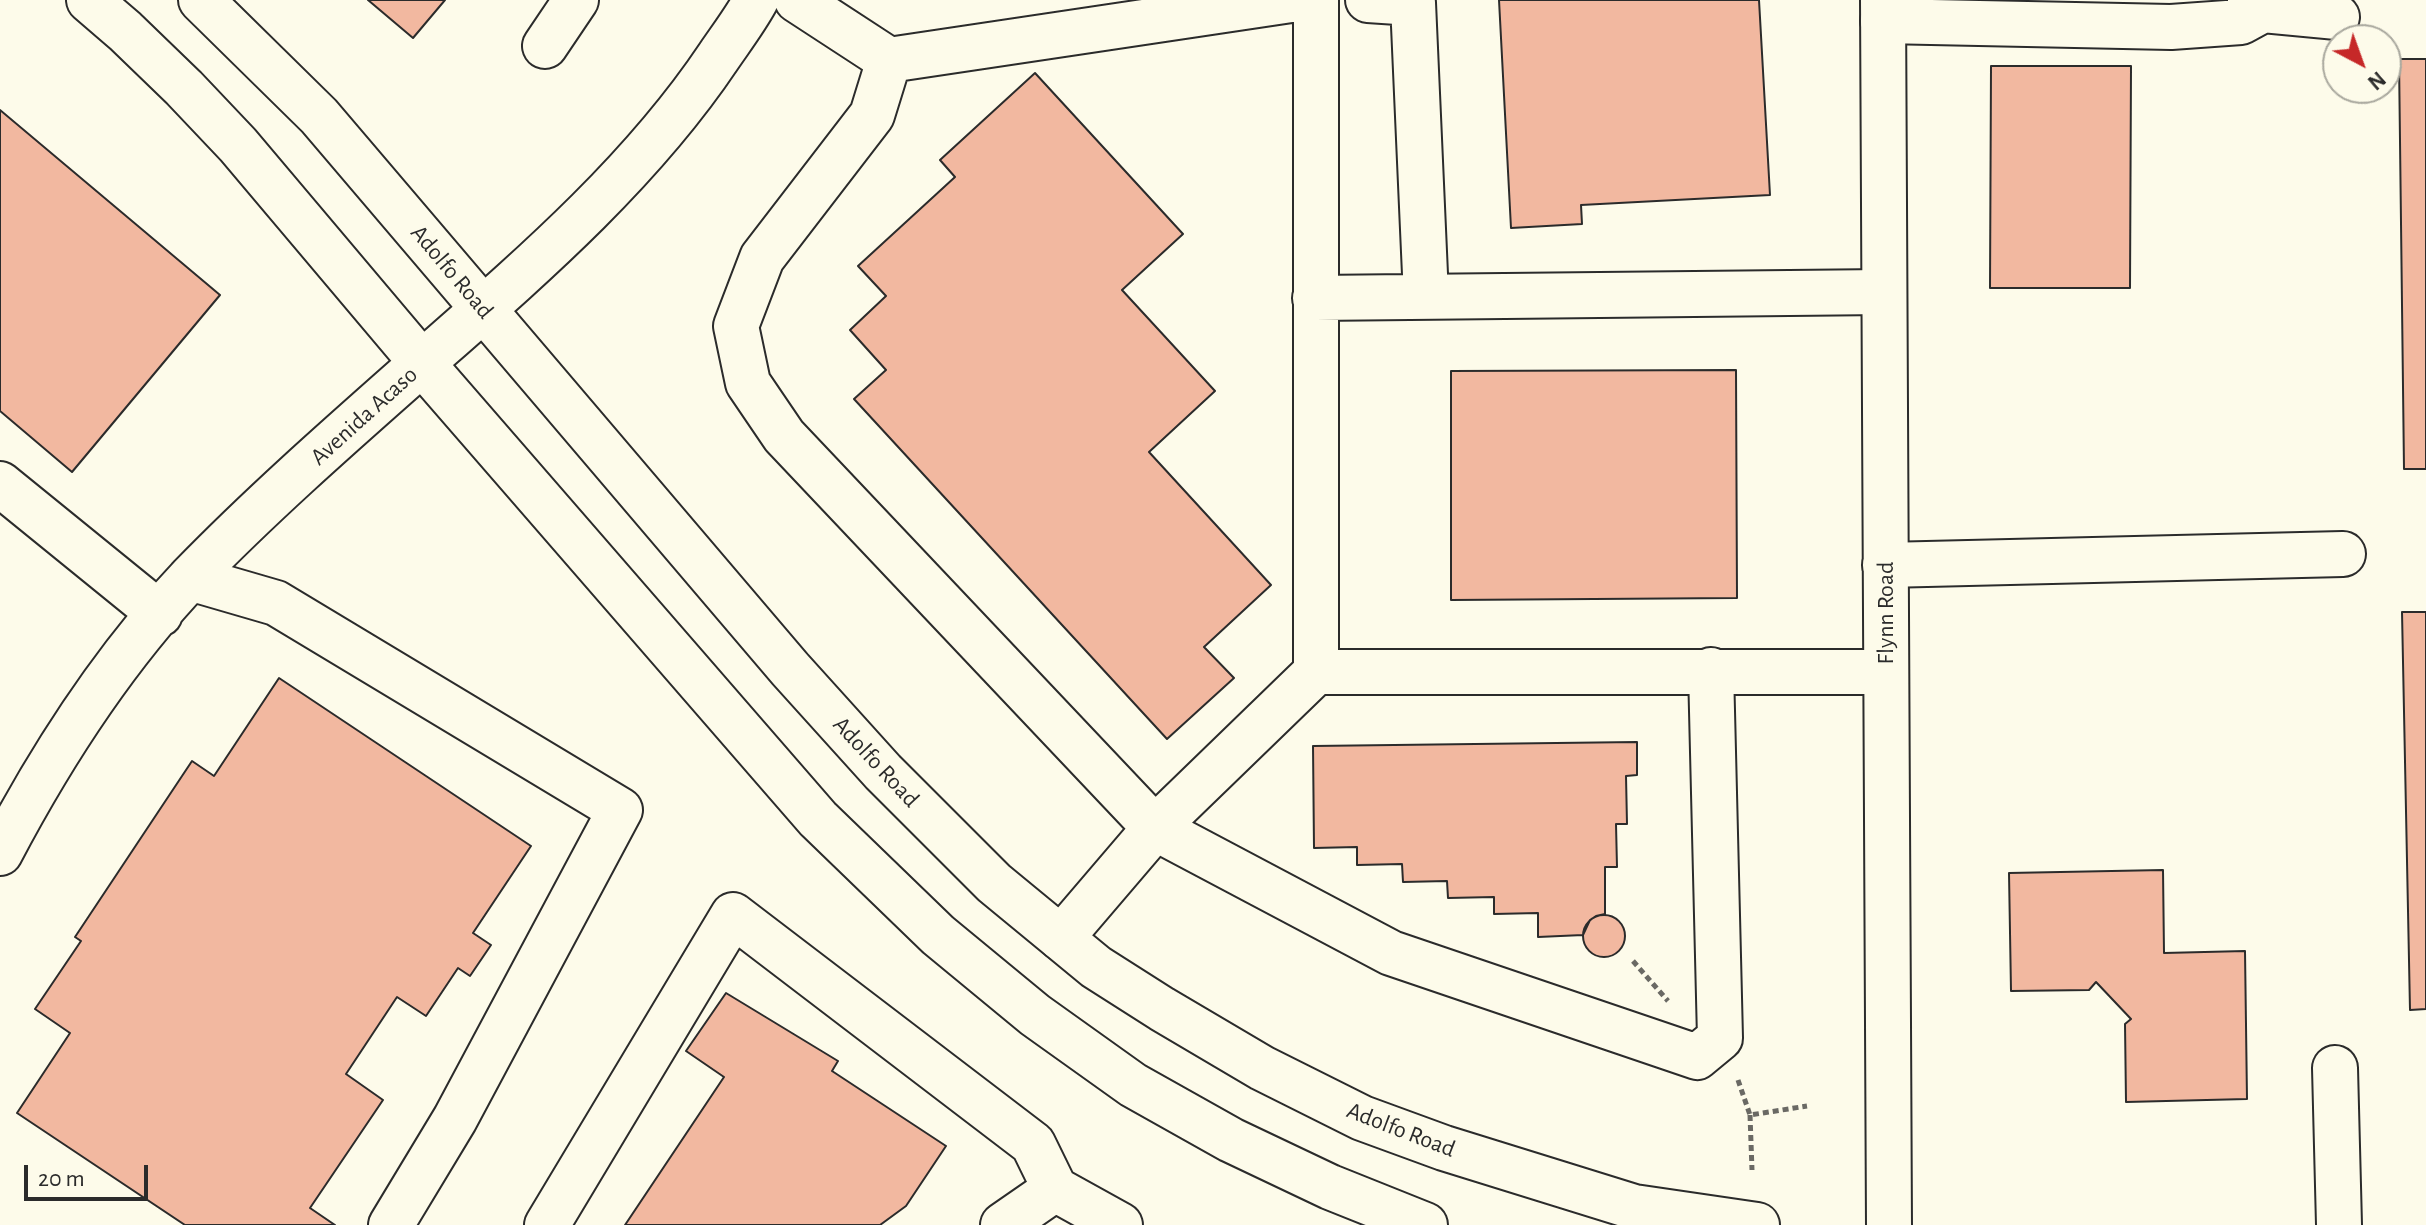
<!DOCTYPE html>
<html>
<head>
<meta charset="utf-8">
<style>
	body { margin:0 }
	#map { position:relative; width:2426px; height:1225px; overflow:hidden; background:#fdfbea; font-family:"Alegreya Sans",sans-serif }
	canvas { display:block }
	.north { position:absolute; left:2322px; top:24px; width:80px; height:80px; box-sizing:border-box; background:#fdfbea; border:2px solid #a9a89e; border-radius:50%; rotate:139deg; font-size:22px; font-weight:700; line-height:32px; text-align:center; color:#2b2b2b }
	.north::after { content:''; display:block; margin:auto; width:28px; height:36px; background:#c62828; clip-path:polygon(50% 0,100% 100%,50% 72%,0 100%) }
	.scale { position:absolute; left:24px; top:1165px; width:124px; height:36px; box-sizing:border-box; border:4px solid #2b2b2b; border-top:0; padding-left:10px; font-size:24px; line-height:28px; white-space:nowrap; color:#2b2b2b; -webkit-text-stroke:6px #fdfbea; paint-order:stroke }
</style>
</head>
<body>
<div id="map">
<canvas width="2426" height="1225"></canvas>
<div class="north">N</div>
<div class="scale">20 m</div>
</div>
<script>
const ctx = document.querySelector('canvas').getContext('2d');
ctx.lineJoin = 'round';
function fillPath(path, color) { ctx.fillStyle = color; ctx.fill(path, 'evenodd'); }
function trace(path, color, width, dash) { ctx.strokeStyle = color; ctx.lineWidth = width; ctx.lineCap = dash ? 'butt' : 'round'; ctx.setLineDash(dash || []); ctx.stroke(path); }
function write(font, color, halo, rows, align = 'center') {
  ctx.font = font + ' "Alegreya Sans",sans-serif'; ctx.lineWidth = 6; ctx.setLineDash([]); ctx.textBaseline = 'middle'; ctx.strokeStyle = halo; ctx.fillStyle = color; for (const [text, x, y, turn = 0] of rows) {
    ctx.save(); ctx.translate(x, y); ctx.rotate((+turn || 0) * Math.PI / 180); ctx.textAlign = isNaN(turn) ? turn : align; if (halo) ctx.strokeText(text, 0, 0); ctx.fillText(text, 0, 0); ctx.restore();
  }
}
const building = new Path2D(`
	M 368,0 L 445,0 L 413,38 Z
	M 1499,0 L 1759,0 L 1770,195 L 1581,205 L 1582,224 L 1511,228 Z
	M 2399,59 L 2426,59 L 2426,469 L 2404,469 Z
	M 1991,66 L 2131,66 L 2130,288 L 1990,288 Z
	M 1035,73 L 1183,234 L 1122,290 L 1215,391 L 1149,452 L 1271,585 L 1204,647 L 1234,678 L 1167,739 L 854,399 L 886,370 L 850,330 L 886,296 L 858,266 L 955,177 L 940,160 Z
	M 0,110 L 220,295 L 72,472 L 0,411 Z
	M 1736,370 L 1737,598 L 1451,600 L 1451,371 Z
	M 2402,612 L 2426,612 L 2426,1009 L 2410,1010 Z
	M 279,678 L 531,846 L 473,933 L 491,945 L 470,976 L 458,968 L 426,1016 L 397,997 L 346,1074 L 383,1100 L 310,1208 L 335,1225 L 185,1225 L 17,1113 L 70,1033 L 35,1009 L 81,941 L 75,937 L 192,761 L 214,776 Z
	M 1637,742 L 1637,775 L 1626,776 L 1627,824 L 1616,824 L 1617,867 L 1605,867 L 1605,914 L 1596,916 L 1590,920 L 1583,935 L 1538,937 L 1538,913 L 1494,914 L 1494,897 L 1448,898 L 1447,881 L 1403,882 L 1402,864 L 1357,865 L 1357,847 L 1314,848 L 1313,746 Z
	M 2163,870 L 2164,953 L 2245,951 L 2247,1099 L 2126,1102 L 2125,1024 L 2131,1019 L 2096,982 L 2089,990 L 2011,991 L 2009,873 Z
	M1583 936a21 21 0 1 1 42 0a21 21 0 1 1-42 0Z
	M 726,993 L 838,1061 L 832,1071 L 946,1146 L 906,1206 L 880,1225 L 625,1225 L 724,1077 L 686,1051 Z`);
fillPath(building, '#f2b8a0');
trace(building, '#2b2b2b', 2);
const minor = new Path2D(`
	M 797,0 L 889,60 L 1291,0
	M 1368,0 L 1413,3 L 1426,297
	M 2250,0 L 2263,10 L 2337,17
	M 1883,21 L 2171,27 L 2241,22 L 2263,10
	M 545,46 L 576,0
	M 889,60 L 872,115 L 762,258 L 736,326 L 748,383 L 784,436 L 1155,828 L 1316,672 L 1316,0
	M 1315,298 L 1884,292
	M 0,484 L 160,614
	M 1885,565 L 2343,554
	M 190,578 L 276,603 L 620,810 L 455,1119 L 391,1225
	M 1316,672 L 1886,672
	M 0,853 C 52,754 114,658 192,576 C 265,501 344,432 422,363 C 529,269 640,174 719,56 C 732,37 745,20 756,0
	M 1061,938 L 1155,828 L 1391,953 L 1697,1057 L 1720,1038 L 1711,670
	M 2335,1068 L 2339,1225
	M 547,1225 L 733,915 L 1033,1144 L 1055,1189
	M 1003,1225 L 1055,1189 L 1120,1225`);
const major = new Path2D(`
	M 89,0 L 125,31 L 184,88 L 238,145 L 422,363 L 818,819 L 938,935 L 1035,1015 L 1133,1085 L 1231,1140 L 1330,1187 L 1425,1225
	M 201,0 L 319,116 L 790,669 L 883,772 L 994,883 L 1096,967 L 1162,1009 L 1262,1068 L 1362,1118 L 1444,1148 L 1634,1207 L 1757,1225
	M 1883,0 L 1889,1225`);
trace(minor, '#2b2b2b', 48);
trace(major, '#2b2b2b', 48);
trace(new Path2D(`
	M 1633,961 L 1668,1001
	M 1738,1080 L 1750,1115 L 1807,1106
	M 1750,1115 L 1752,1170`), '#6a6964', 5, [6, 4]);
trace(minor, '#fdfbea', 44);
trace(major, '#fdfbea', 44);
write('24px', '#2b2b2b', '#fdfbea', [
	["Adolfo Road",452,272,50],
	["Avenida Acaso",364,416,-42],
	["Flynn Road",1886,613,-90],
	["Adolfo Road",876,762,47],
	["Adolfo Road",1401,1130,21]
]);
</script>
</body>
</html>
